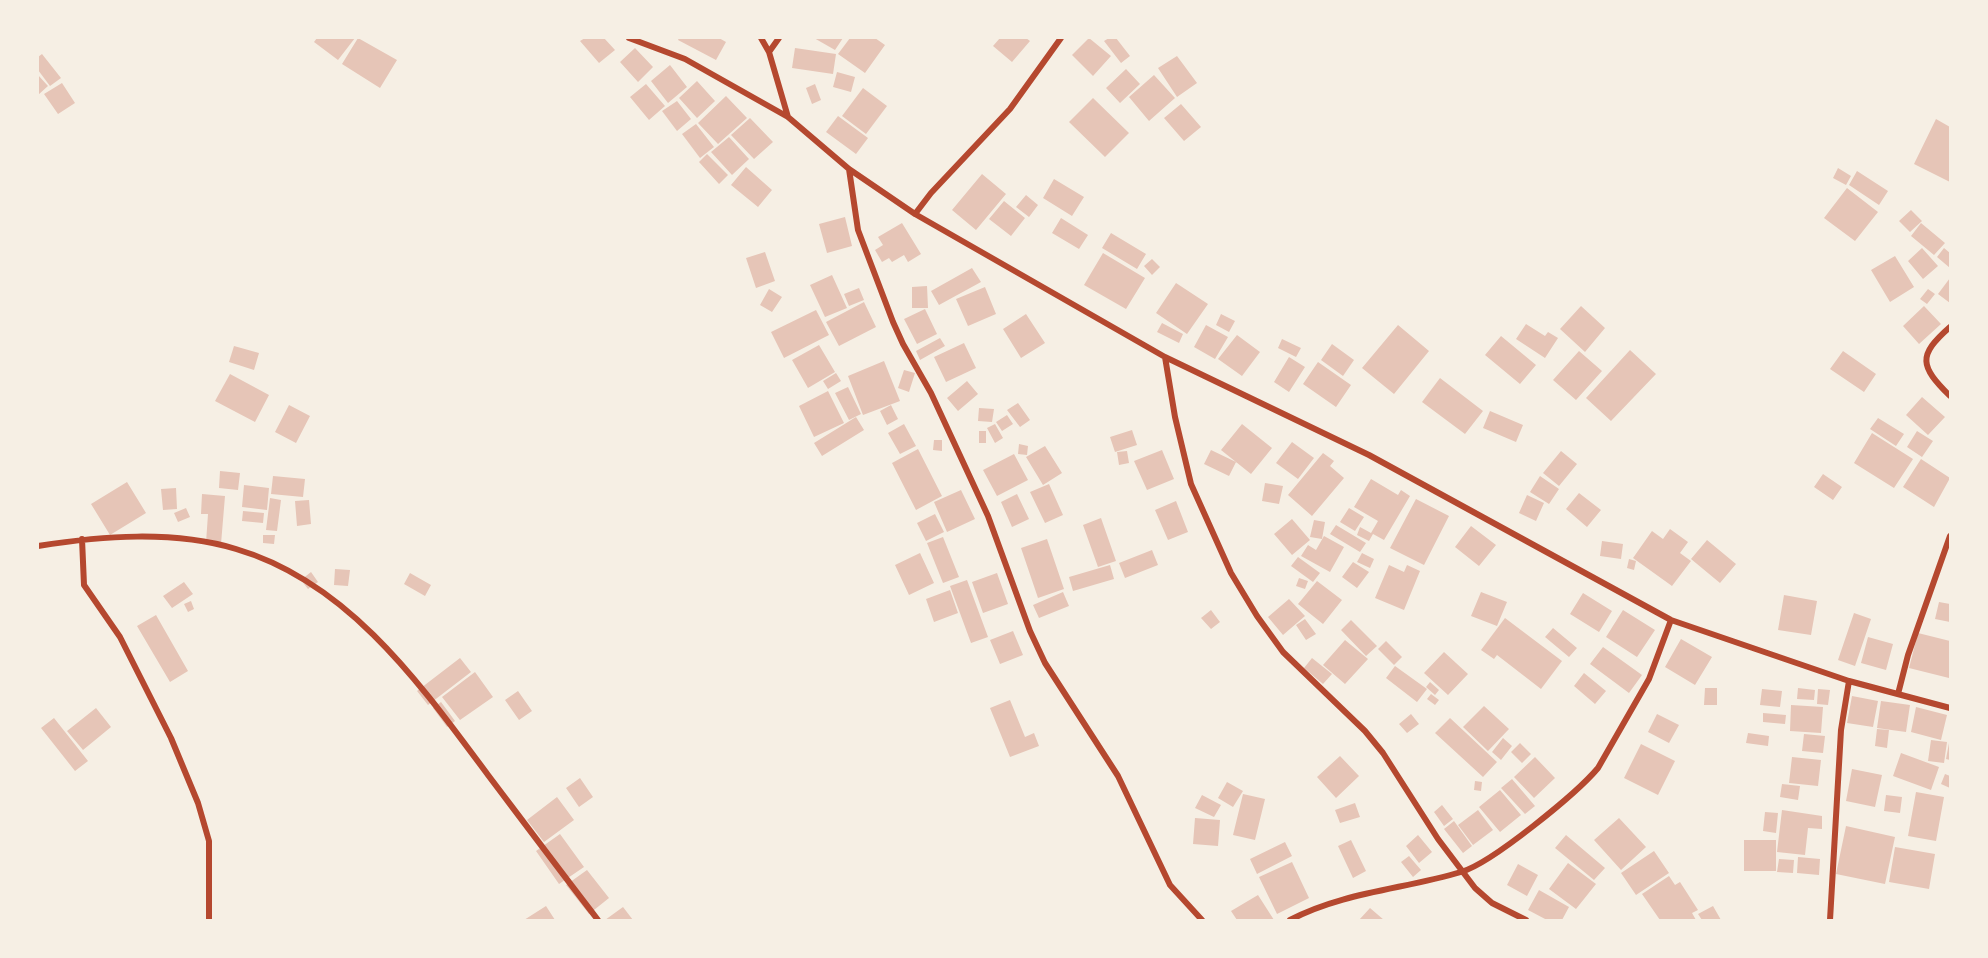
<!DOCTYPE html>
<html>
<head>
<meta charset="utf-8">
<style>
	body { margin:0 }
	#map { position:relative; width:1988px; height:958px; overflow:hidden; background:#f6efe4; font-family:Overpass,sans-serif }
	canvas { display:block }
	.frame { position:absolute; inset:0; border:39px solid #f6efe4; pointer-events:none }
</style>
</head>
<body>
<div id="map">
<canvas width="1988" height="958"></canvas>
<div class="frame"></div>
</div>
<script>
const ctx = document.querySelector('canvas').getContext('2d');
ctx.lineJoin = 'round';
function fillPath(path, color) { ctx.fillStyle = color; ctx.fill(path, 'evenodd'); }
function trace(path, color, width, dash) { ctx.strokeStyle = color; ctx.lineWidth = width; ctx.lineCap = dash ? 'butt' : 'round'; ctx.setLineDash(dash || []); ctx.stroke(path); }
fillPath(new Path2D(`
	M 317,38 L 355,38 L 338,60 L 314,42 Z
	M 358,38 L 397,60 L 380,88 L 342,64 Z
	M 585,38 L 604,38 L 615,50 L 599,63 L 580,41 Z
	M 679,38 L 719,38 L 726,42 L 716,60 L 678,40 Z
	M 814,38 L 843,38 L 835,50 Z
	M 850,38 L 875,38 L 885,45 L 865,73 L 838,54 Z
	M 1000,38 L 1026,38 L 1030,41 L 1012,62 L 993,46 Z
	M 1089,38 L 1111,56 L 1093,76 L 1072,55 Z
	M 1109,38 L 1116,38 L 1130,56 L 1121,63 L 1104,41 Z
	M 635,48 L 653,67 L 638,82 L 620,62 Z
	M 795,48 L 836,54 L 833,74 L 792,68 Z
	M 42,54 L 61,78 L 50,86 L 38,70 L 38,57 Z
	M 1177,56 L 1197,83 L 1177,97 L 1158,68 Z
	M 670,65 L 687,87 L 668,103 L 651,81 Z
	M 1126,69 L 1140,84 L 1120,103 L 1106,88 Z
	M 837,72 L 855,77 L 851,92 L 833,87 Z
	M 38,75 L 48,86 L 38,95 Z
	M 1154,75 L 1175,98 L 1149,121 L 1129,97 Z
	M 697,81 L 715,101 L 697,118 L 679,98 Z
	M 62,83 L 75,103 L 58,114 L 44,94 Z
	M 646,84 L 665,106 L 649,120 L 630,97 Z
	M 815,84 L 821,100 L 812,104 L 806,88 Z
	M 863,88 L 887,106 L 866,134 L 842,116 Z
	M 726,96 L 747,118 L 718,144 L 698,123 Z
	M 1093,98 L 1129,133 L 1105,157 L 1069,122 Z
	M 677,101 L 691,119 L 677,131 L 662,111 Z
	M 1181,104 L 1201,127 L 1184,141 L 1164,118 Z
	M 838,116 L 868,138 L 856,154 L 826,132 Z
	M 750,118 L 773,142 L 754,159 L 731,135 Z
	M 1936,119 L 1950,127 L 1950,182 L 1914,164 Z
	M 696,124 L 714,147 L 700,158 L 682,134 Z
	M 729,137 L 749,159 L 732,175 L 711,152 Z
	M 707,154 L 728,175 L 719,184 L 699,162 Z
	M 746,167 L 772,190 L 758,207 L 731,185 Z
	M 1838,168 L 1851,176 L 1846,185 L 1833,178 Z
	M 1857,171 L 1888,191 L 1879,205 L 1849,185 Z
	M 982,174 L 1006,194 L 976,230 L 952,210 Z
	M 1054,179 L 1084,197 L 1072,216 L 1043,198 Z
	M 1847,188 L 1878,212 L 1855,241 L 1824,218 Z
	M 1026,195 L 1038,205 L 1029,217 L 1016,207 Z
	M 1004,201 L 1025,218 L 1011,236 L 989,219 Z
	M 1911,210 L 1922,221 L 1910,232 L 1899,221 Z
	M 845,217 L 852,246 L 827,253 L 819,224 Z
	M 1061,218 L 1088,235 L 1079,249 L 1052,233 Z
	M 902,223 L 921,254 L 908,262 L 904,255 L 892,262 L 889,258 L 882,262 L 875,250 L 883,245 L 878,237 Z
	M 1921,223 L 1945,243 L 1934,255 L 1911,236 Z
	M 1111,233 L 1146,254 L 1137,269 L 1102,248 Z
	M 1922,248 L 1938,266 L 1923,279 L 1908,261 Z
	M 1944,248 L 1950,253 L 1950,268 L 1937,257 Z
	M 765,252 L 775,281 L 756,288 L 746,258 Z
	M 1103,253 L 1145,278 L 1126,309 L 1084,285 Z
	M 1895,256 L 1914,287 L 1890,302 L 1871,270 Z
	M 1152,259 L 1160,267 L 1152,275 L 1144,266 Z
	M 972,268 L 981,282 L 939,305 L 931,291 Z
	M 832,275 L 847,308 L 825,317 L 810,285 Z
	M 1950,278 L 1950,303 L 1938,294 Z
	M 1176,283 L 1208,304 L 1187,334 L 1156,313 Z
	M 927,286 L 928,308 L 912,308 L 912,287 Z
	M 985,287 L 996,314 L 968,326 L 956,299 Z
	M 859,288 L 864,300 L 849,306 L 844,294 Z
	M 769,289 L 782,297 L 772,312 L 760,305 Z
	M 1928,289 L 1935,294 L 1927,304 L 1920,299 Z
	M 864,302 L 876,327 L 839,346 L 826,322 Z
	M 1581,306 L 1605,328 L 1585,352 L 1560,329 Z
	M 1924,306 L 1941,324 L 1919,344 L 1903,326 Z
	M 925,309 L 937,334 L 917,344 L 904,319 Z
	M 816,310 L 829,335 L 784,358 L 771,332 Z
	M 1026,314 L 1045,343 L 1021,358 L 1003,329 Z
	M 1221,314 L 1235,321 L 1229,332 L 1216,325 Z
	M 1162,323 L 1183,334 L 1179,343 L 1157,332 Z
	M 1526,324 L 1545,336 L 1548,332 L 1558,338 L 1545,358 L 1516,339 Z
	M 1206,325 L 1228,337 L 1215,359 L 1194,347 Z
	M 1398,325 L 1429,351 L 1394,394 L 1362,368 Z
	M 1237,335 L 1260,352 L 1242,376 L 1218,359 Z
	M 1501,336 L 1536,365 L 1520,384 L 1485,355 Z
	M 940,338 L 945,346 L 920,360 L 916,351 Z
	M 1282,339 L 1301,348 L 1296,357 L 1278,348 Z
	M 964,343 L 976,368 L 946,382 L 934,357 Z
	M 1332,344 L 1354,360 L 1343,376 L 1321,360 Z
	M 819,345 L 835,372 L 808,388 L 792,360 Z
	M 234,346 L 259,353 L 254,370 L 229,362 Z
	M 1630,350 L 1656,374 L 1611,421 L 1586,398 Z
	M 1579,351 L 1602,371 L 1576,400 L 1553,380 Z
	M 1843,351 L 1876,374 L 1864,392 L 1830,369 Z
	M 1289,357 L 1305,367 L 1289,392 L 1274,382 Z
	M 884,361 L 900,401 L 863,415 L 848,376 Z
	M 1318,362 L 1351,385 L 1336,407 L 1303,384 Z
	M 904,370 L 915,373 L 909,392 L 898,388 Z
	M 836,373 L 841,381 L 828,389 L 823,381 Z
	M 230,374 L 269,395 L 255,422 L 215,401 Z
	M 1440,378 L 1483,411 L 1465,434 L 1422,402 Z
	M 967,381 L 978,394 L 958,411 L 947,398 Z
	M 848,387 L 861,414 L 849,420 L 835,393 Z
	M 828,391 L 844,423 L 814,437 L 799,406 Z
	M 1922,397 L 1945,417 L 1928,435 L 1906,415 Z
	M 1018,403 L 1030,420 L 1020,427 L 1007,410 Z
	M 289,405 L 310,416 L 296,443 L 275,432 Z
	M 891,405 L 898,419 L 887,425 L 880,411 Z
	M 979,408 L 994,409 L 992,422 L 978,421 Z
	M 1490,411 L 1523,425 L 1516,442 L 1483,428 Z
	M 1007,415 L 1013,424 L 1002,431 L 996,422 Z
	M 856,417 L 864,430 L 822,456 L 814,443 Z
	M 1878,418 L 1904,434 L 1896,446 L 1870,429 Z
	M 904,424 L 916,446 L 900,454 L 888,433 Z
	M 995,424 L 1003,438 L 995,443 L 987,428 Z
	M 1242,424 L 1272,448 L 1251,474 L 1221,450 Z
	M 1132,430 L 1137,445 L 1115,452 L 1110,437 Z
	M 979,431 L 986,431 L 986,443 L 979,443 Z
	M 1917,431 L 1933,441 L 1922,457 L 1907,447 Z
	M 1872,433 L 1913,459 L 1894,488 L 1854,463 Z
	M 934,440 L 942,440 L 942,451 L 933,450 Z
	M 1292,442 L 1314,458 L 1298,479 L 1276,463 Z
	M 1019,444 L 1028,446 L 1027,455 L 1018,454 Z
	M 1045,446 L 1062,473 L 1043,485 L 1026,457 Z
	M 918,449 L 942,496 L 916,510 L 892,463 Z
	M 1162,450 L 1174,479 L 1147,490 L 1134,461 Z
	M 1211,450 L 1236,462 L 1229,476 L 1204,464 Z
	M 1127,451 L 1129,463 L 1119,465 L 1117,452 Z
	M 1561,451 L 1577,464 L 1559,486 L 1543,473 Z
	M 1323,453 L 1334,461 L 1330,466 L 1344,478 L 1312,516 L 1288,495 Z
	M 1014,454 L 1028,480 L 997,496 L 983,470 Z
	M 1921,459 L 1950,478 L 1934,507 L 1903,487 Z
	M 220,471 L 240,473 L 238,490 L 219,488 Z
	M 1823,474 L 1842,487 L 1833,500 L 1814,487 Z
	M 273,476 L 305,479 L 303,497 L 271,494 Z
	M 1540,476 L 1559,489 L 1549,504 L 1530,492 Z
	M 1371,479 L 1398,495 L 1401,490 L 1410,496 L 1384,540 L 1373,534 L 1369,541 L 1357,535 L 1360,527 L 1371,533 L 1378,521 L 1354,507 Z
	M 127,482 L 146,513 L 110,535 L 91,504 Z
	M 1265,483 L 1283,486 L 1279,504 L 1262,501 Z
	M 1049,484 L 1063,515 L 1045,523 L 1030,492 Z
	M 244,485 L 269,488 L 267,510 L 242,507 Z
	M 176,488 L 177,509 L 163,510 L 161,489 Z
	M 961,490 L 975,519 L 947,532 L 934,502 Z
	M 1579,493 L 1601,510 L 1587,527 L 1566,509 Z
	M 202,494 L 225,496 L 221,544 L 206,543 L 208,514 L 201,514 Z
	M 1017,494 L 1029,519 L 1012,527 L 1001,502 Z
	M 1527,495 L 1544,503 L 1536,521 L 1519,513 Z
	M 270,498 L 281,500 L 277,531 L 266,530 Z
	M 1416,499 L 1449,516 L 1424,565 L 1390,548 Z
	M 309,500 L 311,524 L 297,526 L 295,501 Z
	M 1176,501 L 1188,532 L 1168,540 L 1155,510 Z
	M 186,508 L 190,517 L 178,522 L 174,513 Z
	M 1349,508 L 1364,517 L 1355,531 L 1340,522 Z
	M 243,511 L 264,513 L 263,523 L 242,521 Z
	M 935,514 L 944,532 L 926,541 L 917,523 Z
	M 1101,518 L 1116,561 L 1098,567 L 1083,525 Z
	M 1292,519 L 1310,540 L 1292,555 L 1274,534 Z
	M 1314,520 L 1325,522 L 1322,539 L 1310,537 Z
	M 1336,525 L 1366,543 L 1360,552 L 1330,534 Z
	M 1471,526 L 1496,545 L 1479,566 L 1455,547 Z
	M 1670,529 L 1688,542 L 1680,553 L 1691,561 L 1672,586 L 1633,558 L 1652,531 L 1663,539 Z
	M 263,535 L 275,535 L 274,544 L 263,543 Z
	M 1324,536 L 1344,547 L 1330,572 L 1301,556 L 1308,545 L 1316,550 Z
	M 943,537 L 959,577 L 943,583 L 927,543 Z
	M 1047,539 L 1064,589 L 1038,598 L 1021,548 Z
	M 1707,540 L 1736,564 L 1720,583 L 1691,559 Z
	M 1602,541 L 1623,544 L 1621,559 L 1600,556 Z
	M 1152,550 L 1158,565 L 1125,578 L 1119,563 Z
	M 920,553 L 934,583 L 909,595 L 895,565 Z
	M 1362,553 L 1374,559 L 1370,568 L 1357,562 Z
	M 1298,557 L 1320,573 L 1313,582 L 1291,566 Z
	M 1629,559 L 1636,561 L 1634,570 L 1627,568 Z
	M 1353,562 L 1369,572 L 1357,588 L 1342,577 Z
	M 1110,565 L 1114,579 L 1073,591 L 1069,577 Z
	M 1389,565 L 1404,572 L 1407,565 L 1420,571 L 1404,610 L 1375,598 Z
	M 335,569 L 350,570 L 348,586 L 334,585 Z
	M 311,572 L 318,582 L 308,589 L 301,580 Z
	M 410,573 L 431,585 L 425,596 L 404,584 Z
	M 997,573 L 1008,604 L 983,613 L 972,582 Z
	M 1299,578 L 1308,581 L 1305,589 L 1296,586 Z
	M 967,580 L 988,637 L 971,643 L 950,586 Z
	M 1317,581 L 1342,600 L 1323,624 L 1298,604 Z
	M 184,582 L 193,594 L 172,608 L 163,596 Z
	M 950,590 L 958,613 L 934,622 L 926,599 Z
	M 1063,592 L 1069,606 L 1039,618 L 1033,605 Z
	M 1481,592 L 1507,602 L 1497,626 L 1471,616 Z
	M 1583,593 L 1612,611 L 1599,632 L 1570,614 Z
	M 1784,595 L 1817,601 L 1811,635 L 1778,630 Z
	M 1289,599 L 1305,616 L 1283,635 L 1268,617 Z
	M 191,601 L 194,609 L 188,612 L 184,604 Z
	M 1939,602 L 1950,604 L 1950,622 L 1935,619 Z
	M 1211,610 L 1220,622 L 1211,629 L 1201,618 Z
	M 1623,610 L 1655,630 L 1637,657 L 1606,637 Z
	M 1854,613 L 1871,619 L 1855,666 L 1838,660 Z
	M 156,615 L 188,671 L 170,682 L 137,626 Z
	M 1505,618 L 1562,661 L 1541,689 L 1497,655 L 1494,659 L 1481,650 Z
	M 1305,619 L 1316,634 L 1306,640 L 1296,625 Z
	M 1351,620 L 1377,646 L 1366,656 L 1341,630 Z
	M 1553,628 L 1577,648 L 1569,657 L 1545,637 Z
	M 1013,631 L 1023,655 L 1000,664 L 990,640 Z
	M 1918,633 L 1950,641 L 1949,678 L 1909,668 Z
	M 1868,637 L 1893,644 L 1886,670 L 1861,663 Z
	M 1681,639 L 1712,657 L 1695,685 L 1665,667 Z
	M 1345,640 L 1368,659 L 1345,684 L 1323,665 Z
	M 1386,641 L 1402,657 L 1394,665 L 1378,649 Z
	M 1603,647 L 1642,675 L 1629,693 L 1590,664 Z
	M 1444,652 L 1468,674 L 1448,695 L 1424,673 Z
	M 460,658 L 471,672 L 428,705 L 417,691 Z
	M 1312,658 L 1332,674 L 1323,684 L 1304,668 Z
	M 1395,666 L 1427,689 L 1417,702 L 1386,678 Z
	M 475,672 L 493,697 L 460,720 L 442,697 Z
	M 1584,673 L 1606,691 L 1595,704 L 1574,686 Z
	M 1430,682 L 1439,690 L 1435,695 L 1426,687 Z
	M 1705,688 L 1717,688 L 1717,705 L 1704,705 Z
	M 1798,688 L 1815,690 L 1814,700 L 1797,699 Z
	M 1762,689 L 1782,691 L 1780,707 L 1760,705 Z
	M 1818,689 L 1830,690 L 1828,705 L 1817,704 Z
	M 518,691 L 532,711 L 519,720 L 505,700 Z
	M 1431,694 L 1439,700 L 1435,705 L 1427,699 Z
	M 1852,696 L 1878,701 L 1873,727 L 1847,723 Z
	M 1010,700 L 1025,737 L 1034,733 L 1039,746 L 1010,757 L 990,708 Z
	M 1881,701 L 1910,705 L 1906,732 L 1877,728 Z
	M 441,702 L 455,721 L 447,727 L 433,708 Z
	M 1791,705 L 1823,707 L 1821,733 L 1790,731 Z
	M 1484,706 L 1509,729 L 1488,751 L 1463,727 Z
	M 1916,707 L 1947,715 L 1941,740 L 1911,732 Z
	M 96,708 L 111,727 L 83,750 L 67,731 Z
	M 1763,713 L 1786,715 L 1785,724 L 1763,722 Z
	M 1411,714 L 1419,724 L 1407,733 L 1399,724 Z
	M 1657,714 L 1679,725 L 1669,743 L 1648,732 Z
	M 54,718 L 88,761 L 75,771 L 41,728 Z
	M 1450,718 L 1497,762 L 1483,777 L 1435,733 Z
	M 1877,729 L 1889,730 L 1887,748 L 1875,746 Z
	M 1748,733 L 1769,736 L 1768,746 L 1746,743 Z
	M 1804,734 L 1825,736 L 1823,753 L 1802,751 Z
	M 1503,738 L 1512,746 L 1501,760 L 1492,752 Z
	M 1931,740 L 1947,742 L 1944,763 L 1928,761 Z
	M 1520,743 L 1531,754 L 1522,763 L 1511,752 Z
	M 1949,743 L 1950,743 L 1950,760 L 1946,759 Z
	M 1641,744 L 1675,761 L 1658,795 L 1624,778 Z
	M 1901,753 L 1939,767 L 1931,790 L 1893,776 Z
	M 1340,756 L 1359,776 L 1336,798 L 1317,777 Z
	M 1535,757 L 1555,778 L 1534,798 L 1514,777 Z
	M 1792,757 L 1821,760 L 1818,786 L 1789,783 Z
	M 1852,769 L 1882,775 L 1875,807 L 1846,801 Z
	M 1945,774 L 1950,776 L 1950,788 L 1941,784 Z
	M 580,778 L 593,797 L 579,807 L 566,788 Z
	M 1512,779 L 1535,806 L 1525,814 L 1501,788 Z
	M 1475,781 L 1482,782 L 1481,791 L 1474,790 Z
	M 1227,782 L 1243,791 L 1233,807 L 1218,798 Z
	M 1782,784 L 1800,786 L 1798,800 L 1780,797 Z
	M 1500,790 L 1521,815 L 1500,832 L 1479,807 Z
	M 1916,792 L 1944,797 L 1936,841 L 1908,836 Z
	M 1243,794 L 1265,799 L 1255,840 L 1233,835 Z
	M 1202,795 L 1221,805 L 1214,817 L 1195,808 Z
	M 1886,795 L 1902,797 L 1900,813 L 1884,811 Z
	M 557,797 L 574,820 L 544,842 L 527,820 Z
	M 1355,803 L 1360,817 L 1340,823 L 1335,810 Z
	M 1442,805 L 1453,819 L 1444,826 L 1434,812 Z
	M 1478,810 L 1493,830 L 1473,845 L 1458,825 Z
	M 1782,810 L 1822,816 L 1822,829 L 1808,828 L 1805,855 L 1777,852 Z
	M 1765,812 L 1778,813 L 1776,833 L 1763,831 Z
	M 1195,818 L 1220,820 L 1218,846 L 1193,844 Z
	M 1619,818 L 1646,847 L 1621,870 L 1594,840 Z
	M 1454,821 L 1472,846 L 1463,853 L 1444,829 Z
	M 1846,826 L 1895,837 L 1885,884 L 1836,874 Z
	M 560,834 L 584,867 L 559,884 L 536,851 Z
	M 1418,835 L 1432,852 L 1419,863 L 1406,846 Z
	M 1566,835 L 1605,868 L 1594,880 L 1555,848 Z
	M 1351,840 L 1366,871 L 1353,878 L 1338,846 Z
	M 1744,840 L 1776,840 L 1776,871 L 1744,871 Z
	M 1285,842 L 1292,856 L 1257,874 L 1250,859 Z
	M 1895,847 L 1935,854 L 1929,889 L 1889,882 Z
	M 1654,851 L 1669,873 L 1636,895 L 1621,873 Z
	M 1409,856 L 1421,870 L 1413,877 L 1401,862 Z
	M 1798,857 L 1820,859 L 1819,875 L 1797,873 Z
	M 1779,859 L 1794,860 L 1793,873 L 1777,872 Z
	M 1292,862 L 1309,898 L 1277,914 L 1259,877 Z
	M 1568,863 L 1596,884 L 1576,909 L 1549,889 Z
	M 1518,864 L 1538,875 L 1527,896 L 1507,885 Z
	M 587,870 L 609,898 L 589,914 L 566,885 Z
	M 1669,876 L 1675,885 L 1680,882 L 1698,910 L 1692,913 L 1696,920 L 1660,920 L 1642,894 Z
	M 1539,890 L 1569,907 L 1562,920 L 1547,920 L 1528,910 Z
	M 1258,895 L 1274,920 L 1237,920 L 1231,911 Z
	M 546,906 L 555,920 L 524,920 Z
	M 1713,906 L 1721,920 L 1702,920 L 1698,914 Z
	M 623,907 L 633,920 L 605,920 Z
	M 1370,908 L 1384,920 L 1359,920 Z`), '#e6c5b7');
trace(new Path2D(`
	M 629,38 L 685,59 L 788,117 L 849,169 L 915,214 L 1165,357 L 1369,455 L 1671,620 L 1849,681 L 1950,708
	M 761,38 L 769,52 L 788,117
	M 769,52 L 779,38
	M 849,169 L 858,230 L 893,322 L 903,344 L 931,393 L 988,516 L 1030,631 L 1045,663 L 1118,776 L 1170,885 L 1202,920
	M 915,214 L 931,193 L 1010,109 L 1061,38
	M 1950,327 C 1917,356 1920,366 1950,396
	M 1165,357 L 1175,417 L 1191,484 L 1231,573 L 1257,616 L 1283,652 L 1365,731 L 1383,753 L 1438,839 L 1475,888 L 1492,903 L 1526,920
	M 82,539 L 84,585 L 120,637 L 171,738 L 198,803 L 209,841 L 209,920
	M 38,546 C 101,536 173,530 236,549 C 349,582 421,685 488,775 C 525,824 561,872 598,920
	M 1898,694 L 1908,655 L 1950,536
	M 1290,920 C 1343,892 1405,889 1461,872 C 1492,863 1577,793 1598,768 L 1649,679 L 1671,620
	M 1830,920 L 1841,730 L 1849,681`), '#b5482f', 6);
</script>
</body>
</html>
